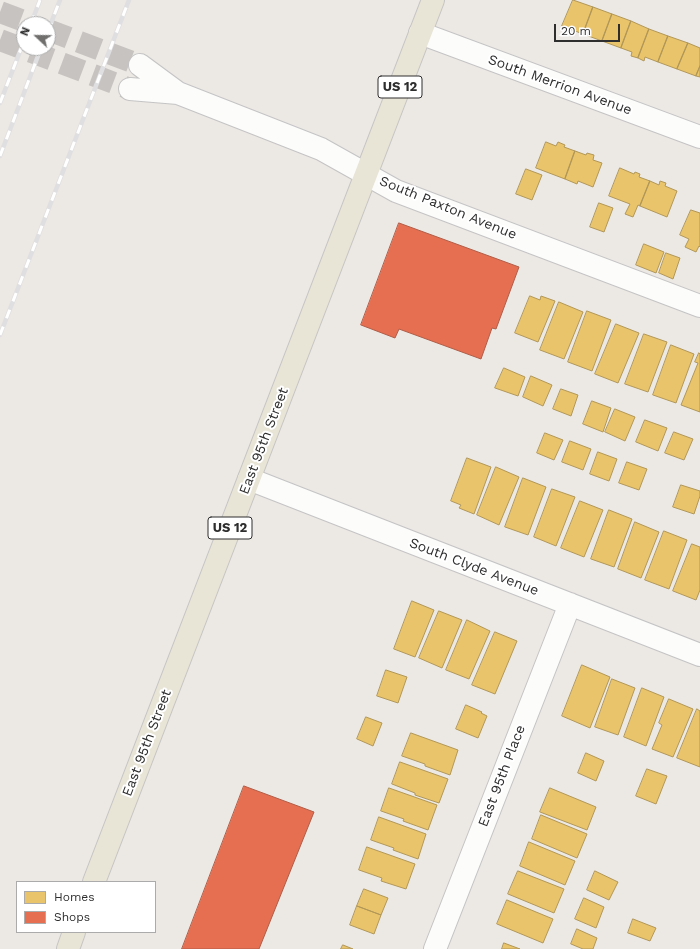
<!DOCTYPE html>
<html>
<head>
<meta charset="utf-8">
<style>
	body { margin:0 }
	#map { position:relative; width:700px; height:949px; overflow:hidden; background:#ece8e4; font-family:"Work Sans",sans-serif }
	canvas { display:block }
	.legend { position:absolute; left:16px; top:881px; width:140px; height:52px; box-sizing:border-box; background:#fff; border:1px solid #ababab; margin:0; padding:5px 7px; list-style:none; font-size:12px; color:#2e2e2e }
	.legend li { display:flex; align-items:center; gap:8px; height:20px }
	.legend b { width:20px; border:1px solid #ababab }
	.north { position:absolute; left:16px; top:16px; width:40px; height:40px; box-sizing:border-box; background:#fff; border:1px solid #ababab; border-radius:50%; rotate:292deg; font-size:11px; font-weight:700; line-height:16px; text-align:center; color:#2e2e2e }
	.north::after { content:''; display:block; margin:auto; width:14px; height:18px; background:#706f6e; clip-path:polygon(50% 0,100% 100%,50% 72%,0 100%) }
	.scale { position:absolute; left:554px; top:24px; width:66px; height:18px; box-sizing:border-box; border:2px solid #2e2e2e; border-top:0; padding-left:5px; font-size:12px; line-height:14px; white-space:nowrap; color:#2e2e2e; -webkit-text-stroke:3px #fff; paint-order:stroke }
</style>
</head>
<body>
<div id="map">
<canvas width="700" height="949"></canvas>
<ul class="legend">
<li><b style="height:11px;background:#e9c46a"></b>Homes</li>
<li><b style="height:11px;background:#e76f51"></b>Shops</li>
</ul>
<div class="north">N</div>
<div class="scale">20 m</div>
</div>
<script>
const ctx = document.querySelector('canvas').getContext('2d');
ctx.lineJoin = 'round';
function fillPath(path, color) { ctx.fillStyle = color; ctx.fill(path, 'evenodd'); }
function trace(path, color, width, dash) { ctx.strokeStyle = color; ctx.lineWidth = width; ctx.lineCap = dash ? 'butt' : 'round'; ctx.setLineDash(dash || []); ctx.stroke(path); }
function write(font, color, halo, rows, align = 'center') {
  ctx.font = font + ' "Work Sans",sans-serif'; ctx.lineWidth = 4; ctx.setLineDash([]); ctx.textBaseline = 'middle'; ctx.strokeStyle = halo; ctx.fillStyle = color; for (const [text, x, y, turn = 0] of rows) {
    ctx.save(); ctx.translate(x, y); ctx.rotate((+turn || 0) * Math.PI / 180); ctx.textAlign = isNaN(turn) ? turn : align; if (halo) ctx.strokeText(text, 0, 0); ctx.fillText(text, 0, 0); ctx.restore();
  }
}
const homes = new Path2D(`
	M 573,0 L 593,7 L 583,34 L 562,26 Z
	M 593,7 L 612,14 L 602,41 L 583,34 Z
	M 612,14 L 631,21 L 621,48 L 602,41 Z
	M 631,21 L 649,29 L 638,58 L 631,56 L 632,52 L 621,48 Z
	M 649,29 L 668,36 L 658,62 L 645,57 L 644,61 L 638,58 Z
	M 668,36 L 688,43 L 677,69 L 658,62 Z
	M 688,43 L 700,48 L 700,66 L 696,76 L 677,69 Z
	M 700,66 L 700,77 L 696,76 Z
	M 546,142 L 556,146 L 558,142 L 565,145 L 564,147 L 575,151 L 565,179 L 536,168 Z
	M 575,151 L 586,155 L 587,153 L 594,155 L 593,160 L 602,163 L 593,187 L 578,181 L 577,184 L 565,179 Z
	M 620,168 L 634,174 L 635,172 L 640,174 L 639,177 L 650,181 L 640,206 L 638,205 L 633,217 L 625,214 L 630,204 L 609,196 Z
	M 526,169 L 542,175 L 532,200 L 516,194 Z
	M 650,181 L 659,185 L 660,181 L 666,183 L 665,186 L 677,191 L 667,217 L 640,206 Z
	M 599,203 L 613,208 L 604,232 L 590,227 Z
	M 691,210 L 700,213 L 700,247 L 699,246 L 696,252 L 685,247 L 689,239 L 680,235 Z
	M 644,244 L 664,252 L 656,273 L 636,265 Z
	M 666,253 L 680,258 L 673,279 L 659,273 Z
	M 530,296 L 540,300 L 541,296 L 555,301 L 538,342 L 515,333 Z
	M 559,302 L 583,312 L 564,359 L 540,350 Z
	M 587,311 L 611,320 L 592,371 L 568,362 Z
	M 616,324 L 639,333 L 618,383 L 595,374 Z
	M 644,334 L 667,342 L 648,392 L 625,384 Z
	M 671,345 L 694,354 L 676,403 L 653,395 Z
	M 699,353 L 700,354 L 700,412 L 681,405 L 698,363 L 695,362 Z
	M 504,368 L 525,377 L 518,396 L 495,388 Z
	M 531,376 L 552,385 L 543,406 L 523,397 Z
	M 561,389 L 578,395 L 571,416 L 553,409 Z
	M 592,401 L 611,408 L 603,432 L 583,424 Z
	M 615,409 L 635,417 L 625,441 L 605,432 Z
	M 645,420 L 667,428 L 658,451 L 636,442 Z
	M 674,432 L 693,439 L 684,460 L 665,453 Z
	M 545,433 L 563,440 L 554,460 L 537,453 Z
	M 570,441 L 591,449 L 583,470 L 562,462 Z
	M 598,452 L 617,459 L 609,481 L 590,474 Z
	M 467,458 L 491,467 L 474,514 L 459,508 L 461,505 L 451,501 Z
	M 627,462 L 647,469 L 639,490 L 619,483 Z
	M 496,467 L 519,477 L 499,525 L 477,515 Z
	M 523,478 L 546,487 L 528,535 L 505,527 Z
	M 681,485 L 700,491 L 700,496 L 694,514 L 673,507 Z
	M 552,489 L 575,497 L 556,546 L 534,537 Z
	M 580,501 L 603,510 L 584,557 L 561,548 Z
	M 609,510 L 632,519 L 614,567 L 591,559 Z
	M 635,522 L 659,532 L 641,578 L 618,569 Z
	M 664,531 L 687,540 L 669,589 L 645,580 Z
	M 692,544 L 700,547 L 700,590 L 696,600 L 673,591 Z
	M 412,601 L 434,610 L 415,657 L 394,649 Z
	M 439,611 L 462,620 L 442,668 L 419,658 Z
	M 467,620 L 490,631 L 469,679 L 446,670 Z
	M 495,632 L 517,641 L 495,694 L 472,685 Z
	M 582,665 L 610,677 L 590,728 L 562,716 Z
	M 386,670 L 407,677 L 398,703 L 377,696 Z
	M 612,679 L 635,688 L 618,735 L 595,727 Z
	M 642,688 L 664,697 L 646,746 L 624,737 Z
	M 669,699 L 693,709 L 673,757 L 652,749 L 662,725 L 659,723 Z
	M 466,705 L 482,712 L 481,713 L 487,716 L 478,738 L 456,729 Z
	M 697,709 L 700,711 L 700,767 L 677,758 Z
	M 366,717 L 382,723 L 373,746 L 357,739 Z
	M 411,733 L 458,750 L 450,775 L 425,766 L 425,764 L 402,756 Z
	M 586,753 L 604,761 L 596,781 L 578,773 Z
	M 400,762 L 448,779 L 439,803 L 415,795 L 415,793 L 392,784 Z
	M 647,769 L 667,776 L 656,804 L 636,796 Z
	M 389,788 L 437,805 L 428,830 L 403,821 L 404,819 L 381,811 Z
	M 550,788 L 596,807 L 587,830 L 540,812 Z
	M 541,815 L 587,834 L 577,858 L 532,839 Z
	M 379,817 L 426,834 L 418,859 L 393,850 L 394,848 L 371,840 Z
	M 529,842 L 575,861 L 565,885 L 520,866 Z
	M 367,847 L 415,864 L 406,889 L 381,881 L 382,878 L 359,870 Z
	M 518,871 L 564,889 L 554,913 L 508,894 Z
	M 595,871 L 618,882 L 609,900 L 587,890 Z
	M 364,889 L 388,898 L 381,915 L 357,906 Z
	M 584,898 L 604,907 L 596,928 L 575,919 Z
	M 507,900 L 553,919 L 543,943 L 497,924 Z
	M 357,906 L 381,915 L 374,934 L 350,925 Z
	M 633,919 L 656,928 L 650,941 L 628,933 Z
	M 577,929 L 597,938 L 593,949 L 583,949 L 571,944 Z
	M 504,943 L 520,949 L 502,949 Z
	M 343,945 L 353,949 L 341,949 Z`);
fillPath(homes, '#e9c46a');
trace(homes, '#b19758', 1);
const shops = new Path2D(`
	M 399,223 L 519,267 L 496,329 L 492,328 L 481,359 L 399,329 L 395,338 L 361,325 Z
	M 244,786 L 314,812 L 259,949 L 182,949 Z`);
fillPath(shops, '#e76f51');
trace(shops, '#b05c46', 1);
trace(new Path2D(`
	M 0,12 L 32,24
	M 48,30 L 140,65
	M 0,40 L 130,89`), '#c6c3c0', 22, [22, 11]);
const minor = new Path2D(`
	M 420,33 L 700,137
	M 140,65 L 178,93
	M 130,89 L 178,93 L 321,149 L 396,191 L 700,306
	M 249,479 L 700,655
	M 435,949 L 570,604`);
const major = new Path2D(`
	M 94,882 L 433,0
	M 68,949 L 74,932`);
trace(minor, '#c5c4c5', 24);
trace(major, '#c6c5c4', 24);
trace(minor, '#fcfcfb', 22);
trace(major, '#e8e4d6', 22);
const rail = new Path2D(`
	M 31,24 L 40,0
	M 48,31 L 60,0
	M 0,103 L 24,41
	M 0,156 L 41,48
	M 0,335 L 129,0`);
trace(rail, '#dfdfe1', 4.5);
trace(rail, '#fff', 3, [9]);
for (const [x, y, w] of [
	[400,87,44],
	[230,528,44]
]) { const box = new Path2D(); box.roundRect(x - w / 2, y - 11, w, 22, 3); ctx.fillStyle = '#fff'; ctx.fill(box); trace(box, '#2e2e2e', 1); }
write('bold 13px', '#2e2e2e', null, [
	["US 12",400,87],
	["US 12",230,528]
]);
write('14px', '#2e2e2e', '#fff', [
	["South Merrion Avenue",560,85,20],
	["South Paxton Avenue",448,208,22],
	["East 95th Street",264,441,-69],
	["South Clyde Avenue",474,567,21],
	["East 95th Street",147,743,-69],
	["East 95th Place",502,776,-69]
]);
</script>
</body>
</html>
